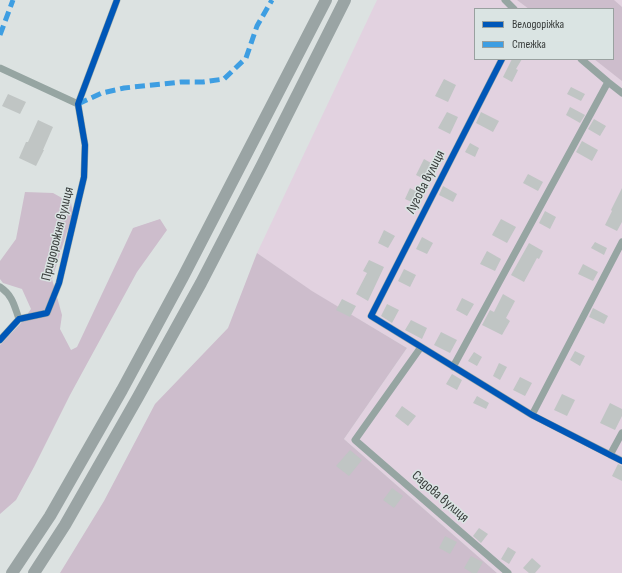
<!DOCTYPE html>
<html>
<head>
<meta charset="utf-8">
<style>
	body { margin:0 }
	#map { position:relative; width:622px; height:573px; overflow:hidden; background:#dce2e1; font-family:"Sofia Sans Condensed",sans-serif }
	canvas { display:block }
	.legend { position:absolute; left:474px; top:8px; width:140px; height:52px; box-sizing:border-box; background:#dae4e3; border:1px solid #99a1a0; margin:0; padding:5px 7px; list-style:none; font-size:12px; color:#383c3b }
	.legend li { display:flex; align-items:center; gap:8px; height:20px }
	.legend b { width:20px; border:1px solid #99a1a0 }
</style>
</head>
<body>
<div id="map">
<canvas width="622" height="573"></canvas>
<ul class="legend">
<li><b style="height:5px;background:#0057b8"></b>Велодоріжка</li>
<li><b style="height:5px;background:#3e9ee2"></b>Стежка</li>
</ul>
</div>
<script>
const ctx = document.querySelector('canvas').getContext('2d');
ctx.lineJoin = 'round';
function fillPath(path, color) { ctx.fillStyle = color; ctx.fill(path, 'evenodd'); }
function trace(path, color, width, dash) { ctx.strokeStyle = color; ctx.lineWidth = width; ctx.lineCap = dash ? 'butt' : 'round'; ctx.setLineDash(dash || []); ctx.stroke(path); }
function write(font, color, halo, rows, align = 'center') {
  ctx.font = font + ' "Sofia Sans Condensed",sans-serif'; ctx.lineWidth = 3; ctx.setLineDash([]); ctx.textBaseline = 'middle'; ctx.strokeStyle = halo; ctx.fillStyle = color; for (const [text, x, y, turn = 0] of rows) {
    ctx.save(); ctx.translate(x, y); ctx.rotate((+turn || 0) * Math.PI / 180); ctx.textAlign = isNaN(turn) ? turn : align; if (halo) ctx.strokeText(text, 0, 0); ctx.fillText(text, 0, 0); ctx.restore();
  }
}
fillPath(new Path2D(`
	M 377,0 L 622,0 L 622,573 L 497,573 L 344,439 L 407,348 L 311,291 L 257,253 ZM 475,9 L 613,9 L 613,59 L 475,59 Z`), '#e2d2e0');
fillPath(new Path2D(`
	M 517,0 L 614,0 L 622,7 L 622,81 L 594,59 L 613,59 L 613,9 L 529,9 Z
	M 25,192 L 53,193 L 71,203 L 73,213 L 52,279 L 62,315 L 60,329 L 71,350 L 77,347 L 133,228 L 160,219 L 167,230 L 137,272 L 70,395 L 34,467 L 16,500 L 0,514 L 0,345 L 21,323 L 31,309 L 22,289 L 3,283 L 0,279 L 0,261 L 16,239 Z
	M 257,253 L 312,291 L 407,348 L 344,439 L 497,573 L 60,573 L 104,501 L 155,404 L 228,328 Z`), '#cdbdcc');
fillPath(new Path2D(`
	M 512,59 L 522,59 L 516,69 L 518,70 L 512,82 L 503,77 Z
	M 444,79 L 456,85 L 448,102 L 435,96 Z
	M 571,87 L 585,94 L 581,101 L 567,94 Z
	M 8,94 L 26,102 L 20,114 L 2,106 Z
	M 570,107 L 585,115 L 580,123 L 566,115 Z
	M 447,112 L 458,117 L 450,134 L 438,128 Z
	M 481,112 L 499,121 L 493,132 L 476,123 Z
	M 594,119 L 606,126 L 600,136 L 588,129 Z
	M 38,120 L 53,127 L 43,150 L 44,150 L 36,166 L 19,158 L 26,142 L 28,142 Z
	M 582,141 L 598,150 L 592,161 L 576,152 Z
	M 470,143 L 479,148 L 475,157 L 465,152 Z
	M 424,159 L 438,167 L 430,182 L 416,175 Z
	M 528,174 L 543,182 L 538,191 L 523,183 Z
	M 443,186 L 457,194 L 453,202 L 439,195 Z
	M 410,188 L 421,194 L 416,204 L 405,199 Z
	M 622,188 L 622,222 L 617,231 L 605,225 L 612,211 L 611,210 Z
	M 545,211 L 556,217 L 550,229 L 539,223 Z
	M 501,219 L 516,227 L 507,243 L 492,235 Z
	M 384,230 L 395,236 L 388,248 L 378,243 Z
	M 422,237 L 433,243 L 427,254 L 416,249 Z
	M 595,242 L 607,248 L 604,255 L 591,248 Z
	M 529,243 L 543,251 L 539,259 L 537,258 L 524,282 L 511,275 Z
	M 487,251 L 501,259 L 495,271 L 480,264 Z
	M 369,260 L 384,267 L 368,301 L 356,294 L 367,273 L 363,271 Z
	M 583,264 L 598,272 L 593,281 L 578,274 Z
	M 404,269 L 416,275 L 410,287 L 398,281 Z
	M 503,294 L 515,301 L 506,318 L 510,321 L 502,335 L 482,325 L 490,310 L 494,312 Z
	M 462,298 L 474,304 L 467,316 L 456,310 Z
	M 342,299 L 356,306 L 350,317 L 336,310 Z
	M 387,304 L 399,310 L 392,323 L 381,316 Z
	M 593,308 L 608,316 L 604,324 L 589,317 Z
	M 411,320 L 427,328 L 422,339 L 405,330 Z
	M 441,332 L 457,340 L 450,353 L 434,345 Z
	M 575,351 L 585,356 L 580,366 L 570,360 Z
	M 474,352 L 482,357 L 477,366 L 468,361 Z
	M 499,363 L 507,367 L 500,380 L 493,376 Z
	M 452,374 L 462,380 L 457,390 L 446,384 Z
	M 520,377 L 532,383 L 525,396 L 513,390 Z
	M 562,394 L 575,400 L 567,416 L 554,410 Z
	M 477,396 L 489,403 L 486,409 L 473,403 Z
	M 610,403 L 622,409 L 622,416 L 615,430 L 600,423 Z
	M 402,406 L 416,416 L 408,426 L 395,416 Z
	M 350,450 L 362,460 L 349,476 L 336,466 Z
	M 618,464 L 622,466 L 622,481 L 612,476 Z
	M 392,488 L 403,496 L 394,508 L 383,500 Z
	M 479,528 L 488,534 L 481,543 L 473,536 Z
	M 445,536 L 457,542 L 450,554 L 439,548 Z
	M 508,547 L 516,552 L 509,564 L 501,559 Z
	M 471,556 L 483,562 L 477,573 L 472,573 L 464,568 Z
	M 532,558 L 541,566 L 535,573 L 529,573 L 523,568 Z`), '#c0c5c4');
trace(new Path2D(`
	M 505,0 L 514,9
	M 502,59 L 371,316 L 532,415 L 622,461
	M 581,59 L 608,82 L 622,93
	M 0,68 L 78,104
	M 0,287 C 13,296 14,305 19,319
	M 0,340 L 19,319 L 47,313 L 59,283 L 84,177 L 85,145 L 78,104 L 117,0
	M 421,347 L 355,440 L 508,573
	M 453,367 L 608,82
	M 532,415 L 622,242
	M 610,455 L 622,433`), '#96a5a2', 7);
trace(new Path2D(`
	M 12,573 L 50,516 L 122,390 L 183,277 L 326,0
	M 34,573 L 65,525 L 138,397 L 201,283 L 262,165 L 345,0`), '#9aa4a4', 12);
trace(new Path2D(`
	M 0,35 L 13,0
	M 78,104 L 102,93 L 124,88 L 181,82 L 203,82 L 224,79 L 246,58 L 257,26 L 272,0`), '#3e9ee2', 5, [10, 5]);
trace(new Path2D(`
	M 502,59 L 371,316 L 532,415 L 622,461
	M 0,340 L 19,319 L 47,313 L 59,283 L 84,177 L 85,145 L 78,104 L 117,0`), '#0057b8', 6);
write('14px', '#383c3b', '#dae4e3', [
	["Лугова вулиця",426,182,-63],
	["Придорожня вулиця",58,234,-76],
	["Садова вулиця",440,497,41]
]);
</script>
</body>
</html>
